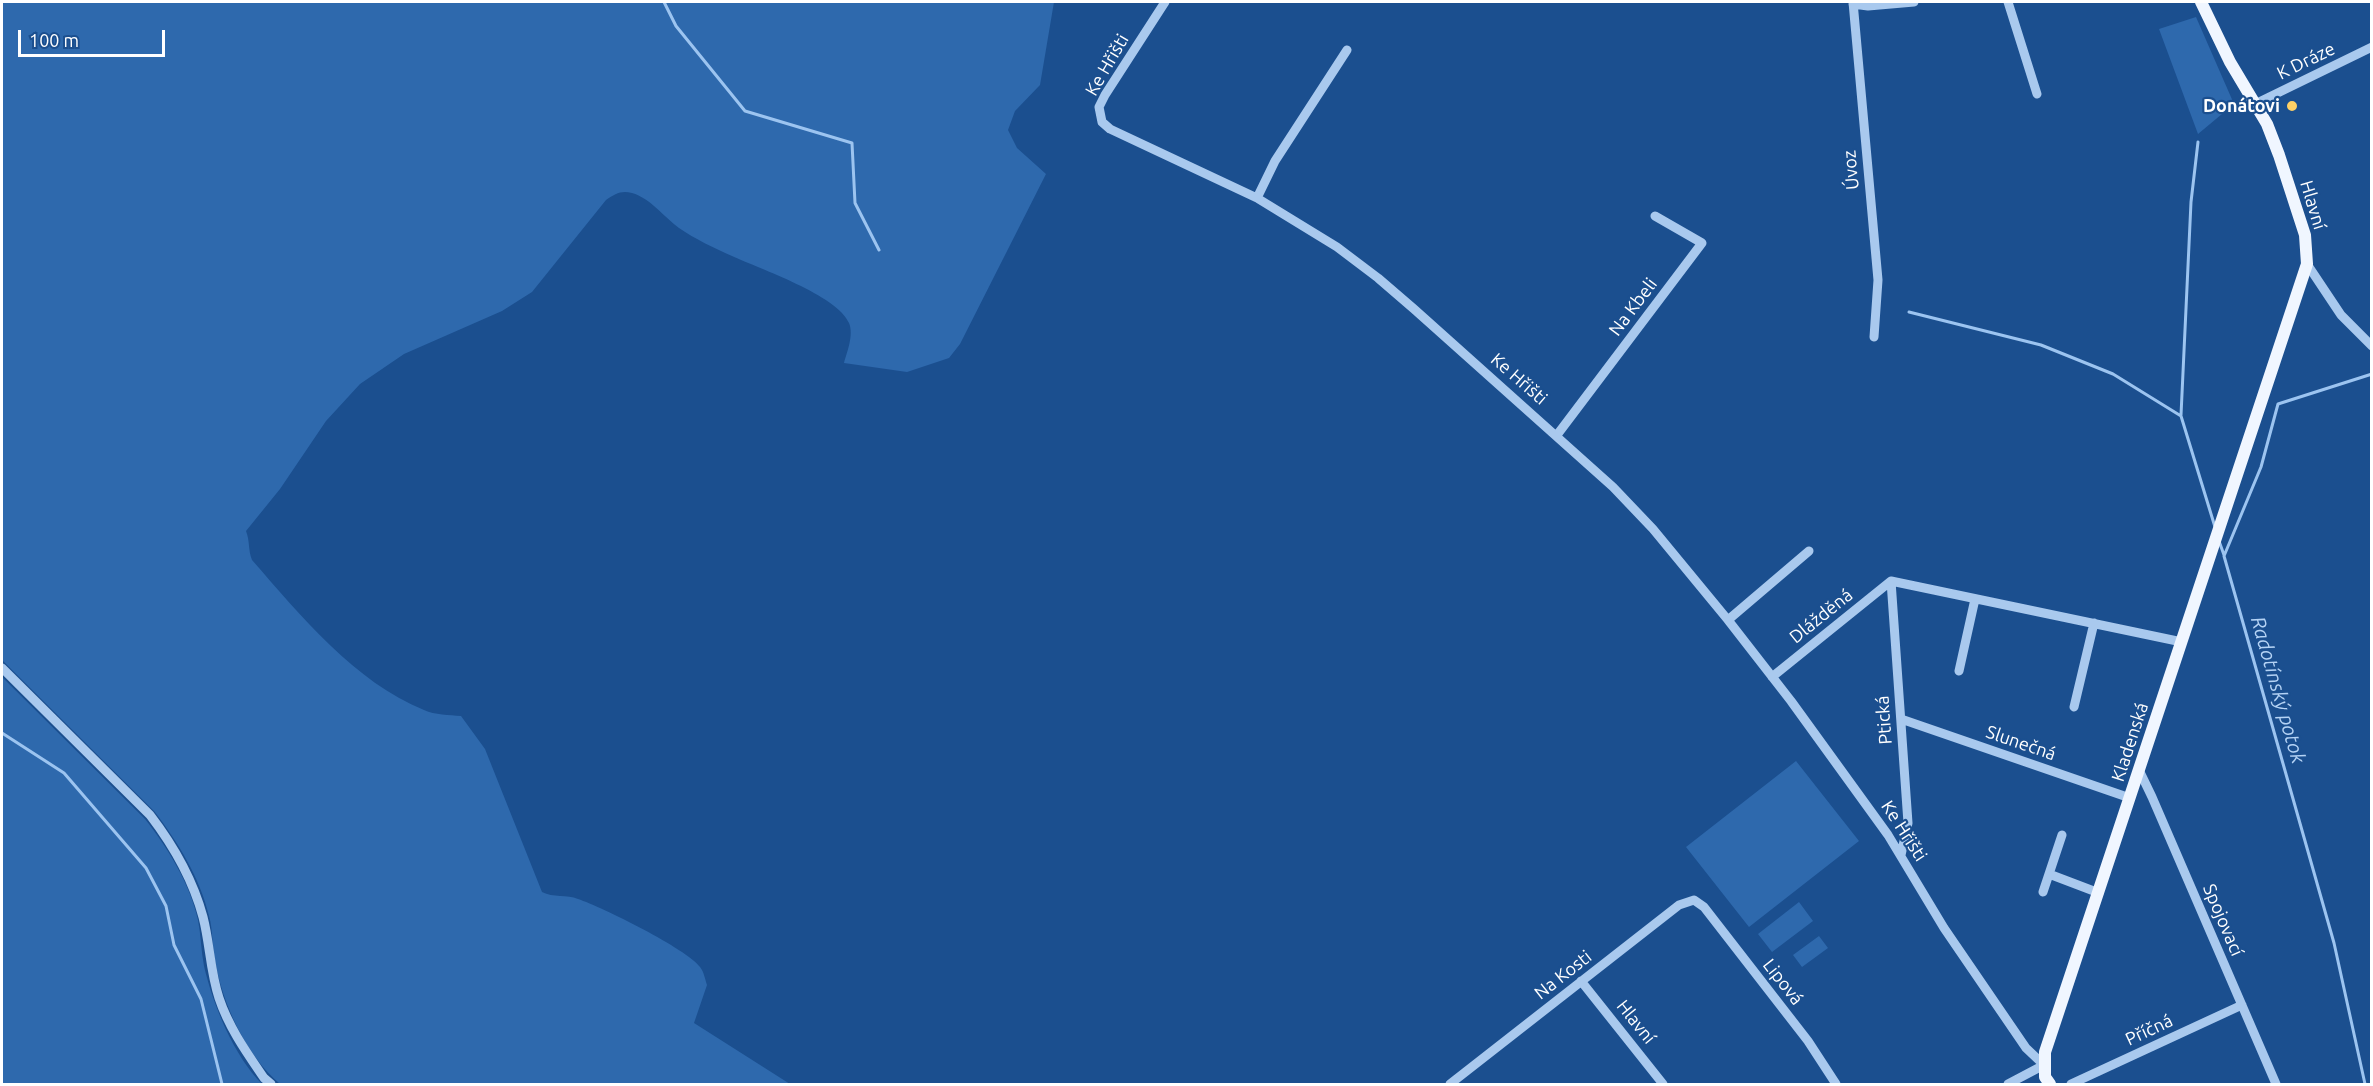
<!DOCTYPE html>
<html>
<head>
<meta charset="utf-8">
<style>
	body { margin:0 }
	#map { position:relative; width:2373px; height:1086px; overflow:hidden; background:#1b4f8f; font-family:Ubuntu,sans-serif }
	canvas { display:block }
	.frame { position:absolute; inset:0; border:3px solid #fff; pointer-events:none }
	.scale { position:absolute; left:18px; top:30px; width:147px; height:27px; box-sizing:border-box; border:3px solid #fff; border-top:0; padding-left:8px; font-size:18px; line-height:21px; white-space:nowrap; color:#fff; -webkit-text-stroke:4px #1b4f8f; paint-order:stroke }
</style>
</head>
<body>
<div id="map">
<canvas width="2373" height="1086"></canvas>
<div class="frame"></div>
<div class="scale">100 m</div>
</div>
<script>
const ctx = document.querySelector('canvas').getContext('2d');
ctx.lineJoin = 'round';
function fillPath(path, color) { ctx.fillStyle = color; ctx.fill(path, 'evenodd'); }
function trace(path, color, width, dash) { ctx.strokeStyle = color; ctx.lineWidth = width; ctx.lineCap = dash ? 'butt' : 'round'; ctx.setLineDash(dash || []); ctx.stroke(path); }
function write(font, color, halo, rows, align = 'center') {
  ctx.font = font + ' Ubuntu,sans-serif'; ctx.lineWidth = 4.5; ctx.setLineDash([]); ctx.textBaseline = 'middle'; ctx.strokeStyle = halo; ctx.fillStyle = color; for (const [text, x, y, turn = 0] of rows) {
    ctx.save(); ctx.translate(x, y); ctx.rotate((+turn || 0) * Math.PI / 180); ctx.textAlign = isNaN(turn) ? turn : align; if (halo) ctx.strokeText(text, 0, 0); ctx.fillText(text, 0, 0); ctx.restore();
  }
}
fillPath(new Path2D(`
	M 2,2 L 1054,2 L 1040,85 L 1015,111 L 1008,130 L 1017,148 L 1046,174 L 960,344 L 949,358 L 907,372 L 844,363 C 847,352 854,335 849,323 C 837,295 760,269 732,256 C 714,248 695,239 679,228 C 664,217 650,198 632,193 C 621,190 615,194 606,200 L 532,292 L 502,311 L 404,354 L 360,384 L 326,421 L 280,489 L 246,531 C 250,541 248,550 252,560 C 301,616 355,682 424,710 C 435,715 449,715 461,716 L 485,749 L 542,892 C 553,898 567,894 578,899 C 602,907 687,949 700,967 C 704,972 705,979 707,985 L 694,1023 L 790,1084 L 280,1084 C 246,1055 223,1005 215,961 C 212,946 213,930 209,916 C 200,878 178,842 154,811 L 2,660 Z
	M 2196,17 L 2234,104 L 2198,134 L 2159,29 Z
	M 2,677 L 145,819 C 168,848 190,884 198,920 C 201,935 201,951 204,966 C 213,1005 234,1056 262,1084 L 2,1084 Z
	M 1796,761 L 1859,841 L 1749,927 L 1686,847 Z
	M 1799,902 L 1813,921 L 1772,952 L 1758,934 Z
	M 1819,936 L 1828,948 L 1802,967 L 1793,955 Z`), '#2e69ad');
trace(new Path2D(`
	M 664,2 L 676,26 L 745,111 L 852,143 L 855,203 L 879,250
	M 1909,312 L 2041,345 L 2113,374 L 2181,416 L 2215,527
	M 2181,415 L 2191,202 L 2198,142
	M 2219,541 L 2224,555
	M 2,733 L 64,773 L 146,868 L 166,906 L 174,945 L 201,999 L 222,1084
	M 2365,1084 L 2334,943 L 2224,556 L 2261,467 L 2278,404 L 2372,374`), '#9cc4f0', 3);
trace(new Path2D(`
	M 1165,2 L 1105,95 L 1099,107 L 1102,122 L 1110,129 L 1257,198 L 1337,247 L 1378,278 L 1414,309 L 1613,487 L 1653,529 L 1728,620 L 1791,701 L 1888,835 L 1944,928 L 2026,1048 L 2044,1065 L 2008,1084
	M 1853,2 L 1878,280 L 1874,337
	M 2008,2 L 2037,94
	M 1853,4 L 1868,6 L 1914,2
	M 2255,104 L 2372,47
	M 1257,198 L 1275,161 L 1347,50
	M 2307,264 L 2341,315 L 2372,346
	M 1557,435 L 1702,243 L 1655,216
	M 1891,581 L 2182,642
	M 1891,581 L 1908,823 L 1901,855
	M 1728,620 L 1809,551
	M 2,668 L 150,815 C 173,845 193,880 203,917 C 210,944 210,971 219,998 C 229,1028 247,1053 264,1078 L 271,1084
	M 1959,671 L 1975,599
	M 1772,677 L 1891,581
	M 2074,707 L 2094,623
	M 1901,719 L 2130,798
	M 2139,770 L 2152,797 L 2276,1084
	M 2049,874 L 2099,893
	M 2043,892 L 2062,835
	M 1581,981 L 1663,1084
	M 1450,1084 L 1679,905 L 1694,900 L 1704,907 L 1808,1041 L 1836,1084
	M 2071,1084 L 2242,1005`), '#a9c9ee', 9);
trace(new Path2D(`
	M 2050,1084 L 2045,1077 L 2045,1052 L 2307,264 L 2305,235 L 2279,155 L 2267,124 L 2230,62 L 2201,2`), '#f0f6ff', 12);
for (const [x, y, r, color] of [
	[2292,106,6,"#ffd166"]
]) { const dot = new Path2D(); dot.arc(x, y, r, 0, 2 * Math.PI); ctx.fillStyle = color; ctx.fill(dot); trace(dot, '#1b4f8f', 2); }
write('18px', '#fff', '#1b4f8f', [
	["K Dráze",2306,61,-26],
	["Ke Hřišti",1107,65,-60],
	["Úvoz",1851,170,-95],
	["Hlavní",2313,205,73],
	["Na Kbeli",1633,307,-53],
	["Ke Hřišti",1519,379,41],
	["Dlážděná",1821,616,-39],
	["Ptická",1884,720,-94],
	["Kladenská",2130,742,-72],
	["Slunečná",2021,743,19],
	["Ke Hřišti",1904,831,57],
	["Spojovací",2223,920,67],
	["Na Kosti",1563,975,-38],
	["Lipová",1783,982,52],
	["Hlavní",1636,1022,51],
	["Příčná",2149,1030,-25]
]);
write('bold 18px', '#fff', '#1b4f8f', [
	["Donátovi",2280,106]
], 'right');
write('italic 20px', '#b5d3f5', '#1b4f8f', [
	["Radotínský potok",2278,690,74]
]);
</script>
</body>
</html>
